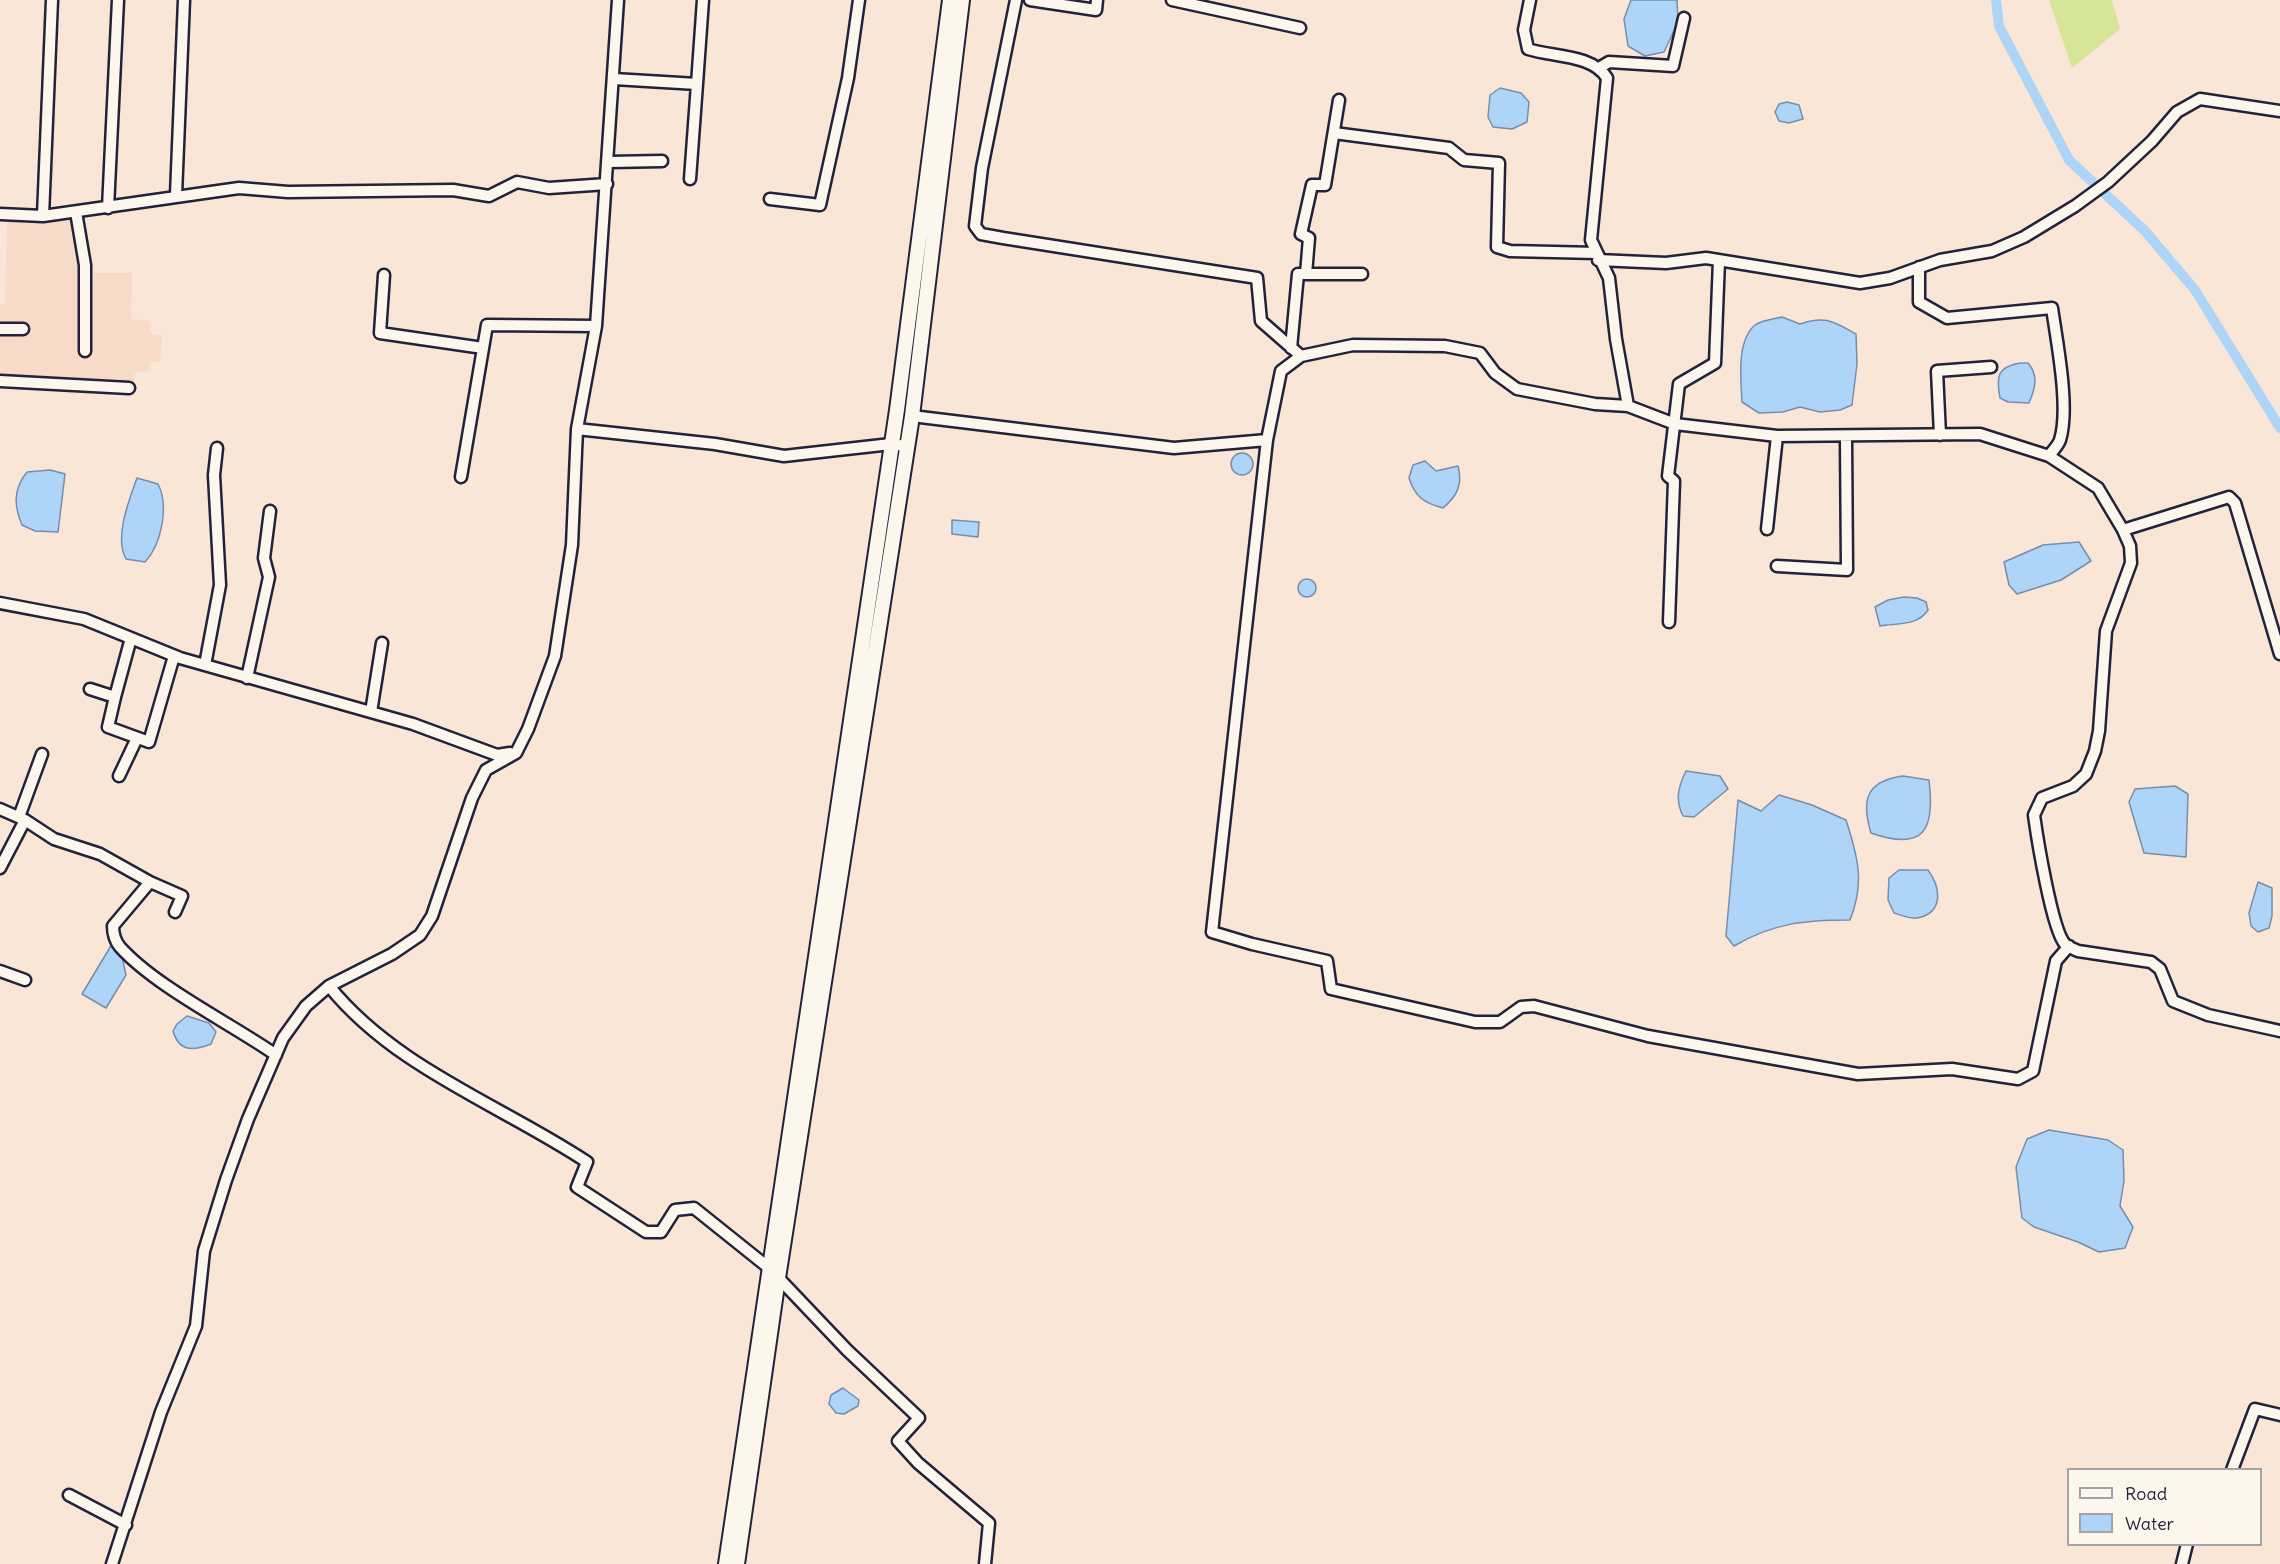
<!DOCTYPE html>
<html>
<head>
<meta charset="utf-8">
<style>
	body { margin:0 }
	#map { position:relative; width:2280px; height:1564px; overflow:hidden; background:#f9e6d7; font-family:Delius,sans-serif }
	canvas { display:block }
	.legend { position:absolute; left:2067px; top:1468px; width:195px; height:78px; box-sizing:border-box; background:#fbf7ec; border:2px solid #a4a2a5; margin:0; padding:8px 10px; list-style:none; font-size:18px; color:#22223b }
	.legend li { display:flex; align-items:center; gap:12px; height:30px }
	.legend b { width:30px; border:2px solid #a4a2a5 }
</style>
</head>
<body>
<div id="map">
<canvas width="2280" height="1564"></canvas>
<ul class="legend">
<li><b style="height:8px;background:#fbf7ec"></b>Road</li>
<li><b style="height:16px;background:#aed5f8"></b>Water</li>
</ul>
</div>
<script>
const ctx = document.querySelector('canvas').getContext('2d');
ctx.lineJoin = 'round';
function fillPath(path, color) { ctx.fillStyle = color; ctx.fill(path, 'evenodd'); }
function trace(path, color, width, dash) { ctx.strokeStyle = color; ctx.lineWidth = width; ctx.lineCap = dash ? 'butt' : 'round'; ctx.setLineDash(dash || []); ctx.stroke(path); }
fillPath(new Path2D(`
	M 82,214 L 91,273 L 132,273 L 131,319 L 150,321 L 150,333 L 162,336 L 160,362 L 149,361 L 149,371 L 135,373 L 133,390 L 0,382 L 0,304 L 5,304 L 7,222 Z`), '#f8dac8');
fillPath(new Path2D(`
	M 2049,0 L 2112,0 L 2120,29 L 2072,68 Z`), '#d6e598');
const water = new Path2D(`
	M 1631,0 L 1677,0 L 1678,22 L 1664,52 L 1645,56 L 1628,46 L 1624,19 Z
	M 1500,88 L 1521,93 L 1529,102 L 1527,122 L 1512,129 L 1493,127 L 1488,117 L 1490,95 Z
	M 1787,102 L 1799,105 L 1803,119 L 1789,123 L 1779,121 L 1775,112 L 1779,104 Z
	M 1782,317 L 1800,324 C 1826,315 1834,322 1856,334 L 1857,364 L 1852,405 L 1840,410 L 1820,412 L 1800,407 L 1783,412 L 1759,413 L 1742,402 C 1741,380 1736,341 1755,325 C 1762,320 1774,319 1782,317 Z
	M 2020,363 L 2028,363 C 2039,375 2035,389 2029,403 L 2008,402 L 2000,398 C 1996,377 1997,367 2020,363 Z
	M1231 464a11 11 0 1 1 22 0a11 11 0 1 1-22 0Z
	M 1425,461 L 1436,471 L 1458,466 C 1463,485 1457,496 1443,508 C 1424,503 1415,497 1409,478 L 1413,465 Z
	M 50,470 L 65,474 L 58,532 L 35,531 L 22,525 C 14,506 13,489 27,472 Z
	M 137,478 L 158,484 C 169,505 162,544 145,562 L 126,559 C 114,538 129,500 137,478 Z
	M 952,520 L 979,522 L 978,537 L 952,534 Z
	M 2079,542 L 2091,561 L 2061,580 L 2017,594 L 2009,585 L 2004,562 L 2043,545 Z
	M1298 588a9 9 0 1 1 18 0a9 9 0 1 1-18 0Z
	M 1904,597 L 1917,598 L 1926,602 L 1928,610 C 1918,626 1897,623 1880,626 L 1875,607 L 1888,600 Z
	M 1686,771 L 1720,776 L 1728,789 L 1694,817 L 1683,816 C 1675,800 1678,787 1686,771 Z
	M 1903,776 L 1929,780 C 1935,829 1925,852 1871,833 C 1861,800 1866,781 1903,776 Z
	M 2175,786 L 2188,794 L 2186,857 L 2144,853 L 2129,802 L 2135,789 Z
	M 1779,795 L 1812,805 L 1846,820 C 1858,857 1865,883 1850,920 C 1805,920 1773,923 1734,946 L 1726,936 L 1738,800 L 1761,811 Z
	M 1899,870 L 1928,870 C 1941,888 1944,913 1917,918 C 1910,919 1900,915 1894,913 L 1888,900 L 1889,878 Z
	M 2258,882 L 2272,888 L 2272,916 L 2269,928 L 2258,932 L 2251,926 L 2249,913 Z
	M 112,944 L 122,957 L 126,975 L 106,1008 L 82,994 Z
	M 187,1016 L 209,1023 L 216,1032 L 211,1044 C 193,1051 179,1052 173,1031 L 177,1024 Z
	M 2049,1130 L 2108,1140 L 2123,1150 L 2124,1181 L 2120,1206 L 2133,1227 L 2125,1248 L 2099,1252 L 2078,1242 L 2034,1227 L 2022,1218 L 2016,1167 L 2027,1139 Z
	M 843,1388 L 859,1400 L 858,1406 L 844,1414 L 836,1413 L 829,1404 L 831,1395 Z`);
fillPath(water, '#aed5f8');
trace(water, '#768dac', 1.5);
trace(new Path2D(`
	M 1996,0 L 1999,26 L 2069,160 L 2145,231 L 2195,290 L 2280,428`), '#aed5f8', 10);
const minor = new Path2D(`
	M 1016,0 L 982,168 L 975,226 L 981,234 L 1003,238 L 1257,278 L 1261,321 L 1301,356
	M 1030,0 L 1096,10 L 1097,0
	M 1172,0 L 1300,28
	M 1530,0 L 1524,30 L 1528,49 C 1552,57 1592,54 1607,78 L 1591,240 L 1609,278 L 1616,339 L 1628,406
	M 1599,68 L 1609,62 L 1673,66 L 1684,18
	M 614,79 L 697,84 L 690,179
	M 697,84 L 703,0
	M 1334,133 L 1449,148 L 1464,160 L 1499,163 L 1497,247 L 1510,251 L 1597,253
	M 609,162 L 662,161
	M 176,195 L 184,0
	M 770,199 L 820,205 L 848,78 L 859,0
	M 108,208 L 118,0
	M 76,212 L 85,265 L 85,351
	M 0,214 L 43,216 L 239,188 L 288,192 L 453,190 L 489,196 L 517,182 L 549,188 L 607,184
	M 43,216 L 52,0
	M 1598,260 L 1666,263 L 1706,258 L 1860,283 L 1890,278 L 1940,260 L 1992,251 L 2024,237 L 2075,206 L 2108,182 L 2152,141 L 2177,112 L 2200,99 L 2280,111
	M 1919,267 L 1919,302 L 1947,318 L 2052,308 C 2057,343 2070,408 2060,440 C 2058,446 2052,451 2049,456
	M 1306,274 L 1309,238 L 1301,234 L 1312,185 L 1325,185 L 1339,100
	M 384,275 L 380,333 L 483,348
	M 0,329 L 23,329
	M 1291,348 L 1298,274 L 1362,274
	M 0,381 L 129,388
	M 912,416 L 1174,448 L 1267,440
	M 577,429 L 715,444 L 784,456 L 891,444 L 906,446
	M 1940,435 L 1937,371 L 1991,367
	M 461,477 L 487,325 L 596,326
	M 1767,529 L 1777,436
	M 2123,530 L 2229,497 L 2235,503 L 2280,654
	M 1777,566 L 1847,570 L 1846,438
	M 0,603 L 84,619 L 180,658 L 413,724 L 497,755 L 510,753
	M 1669,622 L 1674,481 L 1668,476 L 1679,384 L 1715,363 L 1719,260
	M 205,665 L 220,585 L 214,475 L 217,448
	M 247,678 L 269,577 L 264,558 L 270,511
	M 90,689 L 115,697 L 131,638
	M 115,697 L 108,727 L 149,742 L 174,656
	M 371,712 L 382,643
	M 119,776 L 137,738
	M 0,809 L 25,820 L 54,839 L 100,854 L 150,882 L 113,926 C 113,934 115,941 120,947 C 156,987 230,1023 276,1055
	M 19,817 L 42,754
	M 0,868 L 25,820
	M 150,882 L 182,896 L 175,912
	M 2069,946 L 2056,961 L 2033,1071 L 2018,1079 L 1952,1069 L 1858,1074 L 1648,1036 L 1534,1006 L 1521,1007 L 1500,1022 L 1475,1022 L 1331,989 L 1327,961 L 1252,944 L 1212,932 L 1267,440 L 1281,371 L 1301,356 L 1353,345 L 1445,346 L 1480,353 L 1495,373 L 1517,389 L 1595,404 L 1628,406 L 1675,424 L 1777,436 L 1980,434 L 2049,456 L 2098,488 L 2123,530 L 2130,546 L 2131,563 L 2106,631 L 2099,731 L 2095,751 L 2086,774 L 2073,786 L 2042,798 L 2034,815 C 2037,837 2052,930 2065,944 C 2068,947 2074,949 2078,951 L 2151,962 L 2160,969 L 2173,1001 L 2208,1015 L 2280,1031
	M 0,971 L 25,980
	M 329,986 C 395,1068 501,1105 587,1162 L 577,1187 L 646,1232 L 661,1232 L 675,1210 L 694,1208 L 769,1268 L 847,1350 L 919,1418 L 898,1441 L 918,1463 L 989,1523 L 985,1564
	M 2232,1470 L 2255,1409 L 2280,1415
	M 69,1495 L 126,1525
	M 112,1564 L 161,1412 L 196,1326 L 204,1251 L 226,1180 L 248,1119 L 283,1038 L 306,1006 L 329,986 L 392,954 L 420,935 L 432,916 L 472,798 L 486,770 L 516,753 L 528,729 L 555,656 L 572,545 L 577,429 L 596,326 L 618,0
	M 2182,1564 L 2187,1544`);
const major = new Path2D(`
	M 726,1564 L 897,410 L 950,0
	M 737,1564 L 778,1278 L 912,416 L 962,0`);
trace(minor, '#22223b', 15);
trace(major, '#22223b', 18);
trace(minor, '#fbf7ec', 10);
trace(major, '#fbf7ec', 14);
</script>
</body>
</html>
